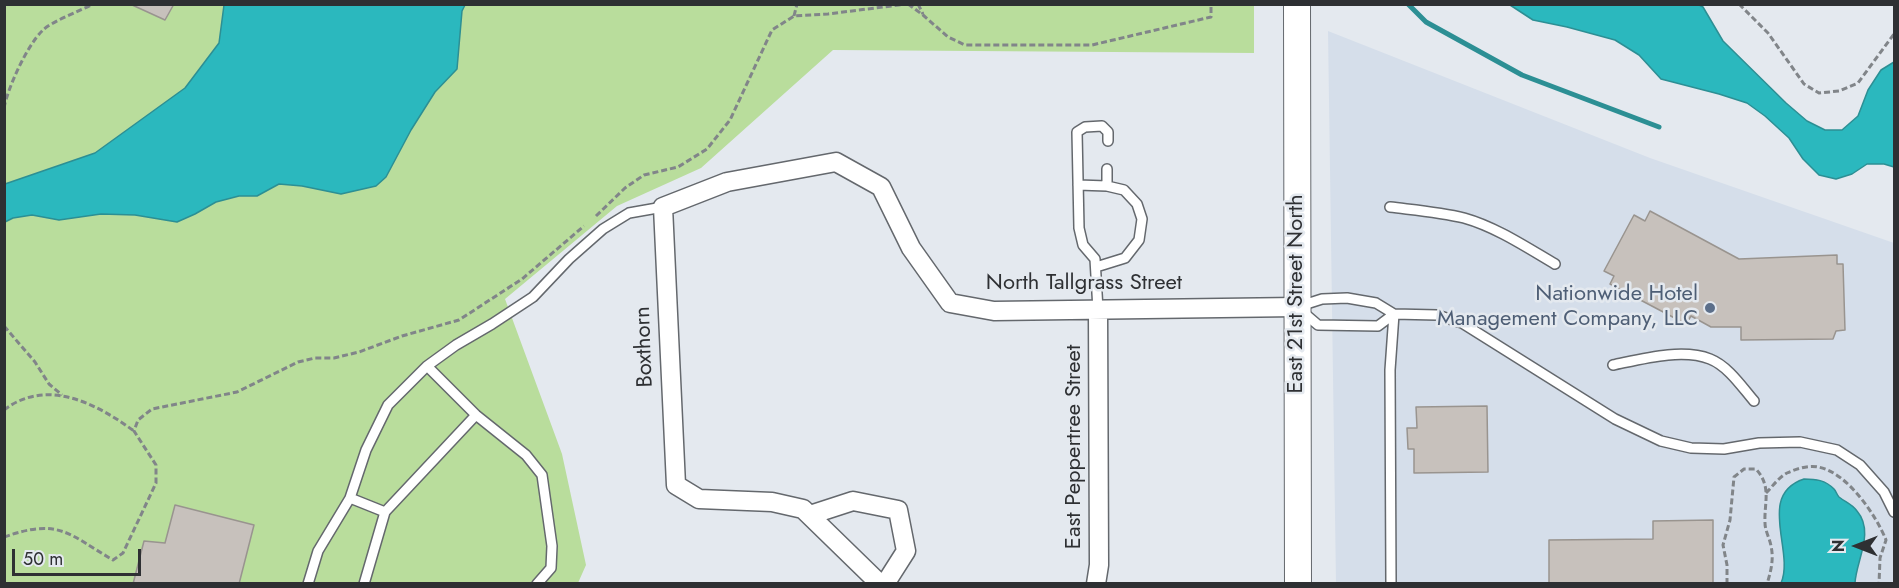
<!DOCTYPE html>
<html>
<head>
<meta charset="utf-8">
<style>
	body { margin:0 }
	#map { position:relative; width:1899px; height:588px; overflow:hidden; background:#e4e9ef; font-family:Jost,sans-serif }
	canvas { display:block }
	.frame { position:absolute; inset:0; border:6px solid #2e3033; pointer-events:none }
	.north { position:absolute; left:1827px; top:516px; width:60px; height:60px; -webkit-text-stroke:4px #e4e9ef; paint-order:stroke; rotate:270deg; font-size:16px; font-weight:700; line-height:24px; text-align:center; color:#2e3033 }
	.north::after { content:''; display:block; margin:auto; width:21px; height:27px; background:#2e3033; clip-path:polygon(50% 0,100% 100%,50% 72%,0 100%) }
	.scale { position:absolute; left:12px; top:549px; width:129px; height:27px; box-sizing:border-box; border:3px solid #2e3033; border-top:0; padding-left:8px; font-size:18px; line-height:21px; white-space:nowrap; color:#2e3033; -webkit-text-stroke:4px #e4e9ef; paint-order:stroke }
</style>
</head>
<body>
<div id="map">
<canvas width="1899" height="588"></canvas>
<div class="frame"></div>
<div class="north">N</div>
<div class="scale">50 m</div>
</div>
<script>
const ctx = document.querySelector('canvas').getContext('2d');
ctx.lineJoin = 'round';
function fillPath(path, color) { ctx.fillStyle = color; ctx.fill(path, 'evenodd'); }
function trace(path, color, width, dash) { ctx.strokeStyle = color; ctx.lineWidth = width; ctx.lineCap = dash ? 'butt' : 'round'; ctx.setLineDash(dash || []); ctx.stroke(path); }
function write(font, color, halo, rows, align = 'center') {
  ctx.font = font + ' Jost,sans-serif'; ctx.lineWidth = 5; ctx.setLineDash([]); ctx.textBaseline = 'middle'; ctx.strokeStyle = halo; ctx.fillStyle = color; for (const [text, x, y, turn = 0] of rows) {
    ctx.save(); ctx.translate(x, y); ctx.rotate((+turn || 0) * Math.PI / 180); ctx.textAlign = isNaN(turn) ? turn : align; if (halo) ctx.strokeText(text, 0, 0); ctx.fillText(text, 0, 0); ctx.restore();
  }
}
fillPath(new Path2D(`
	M 1328,31 L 1650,158 L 1894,243 L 1894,583 L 1336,583 Z`), '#d5deea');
fillPath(new Path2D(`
	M 1254,4 L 1254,53 L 833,50 L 701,168 L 617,206 L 505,299 L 562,454 L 586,565 L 578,583 L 5,584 L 4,5 Z`), '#b9dd9c');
const water = new Path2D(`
	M 224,5 L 465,5 L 462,11 L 457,69 L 435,92 L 411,130 L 386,177 L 376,186 L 341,194 L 302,186 L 279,184 L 257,196 L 239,196 L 216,202 L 195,214 L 177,222 L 135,215 L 101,214 L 59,220 L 32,215 L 13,218 L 5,222 L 5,184 L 95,153 L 185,88 L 219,43 Z
	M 1510,5 L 1699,5 L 1703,7 L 1723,41 L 1786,103 L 1807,121 L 1825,130 L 1842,130 L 1858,116 L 1868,90 L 1881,70 L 1894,62 L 1894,167 L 1884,164 L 1867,164 L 1852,174 L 1836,179 L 1819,175 L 1803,159 L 1789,138 L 1765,116 L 1747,103 L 1719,94 L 1661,79 L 1639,55 L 1615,40 L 1567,27 L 1533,20 Z
	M 1804,479 C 1816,479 1825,480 1834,489 C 1836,491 1837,495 1839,497 C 1845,502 1852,504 1857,511 C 1875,532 1856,561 1855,583 L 1781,583 C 1795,551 1756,495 1804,479 Z`);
fillPath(water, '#2bb8be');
trace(water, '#2c8f94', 1.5);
trace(new Path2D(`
	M 1408,4 L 1426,22 L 1522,75 L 1659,127`), '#2c8f94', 5);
const building = new Path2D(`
	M 130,4 L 174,4 L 165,20 Z
	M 1650,211 L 1739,259 L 1837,255 L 1837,264 L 1843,264 L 1845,330 L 1836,331 L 1833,339 L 1741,340 L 1741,327 L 1711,327 L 1691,316 L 1686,324 L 1610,284 L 1614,276 L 1604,271 L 1634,215 L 1645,221 Z
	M 1487,406 L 1488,472 L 1414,473 L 1414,449 L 1408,449 L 1407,428 L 1417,428 L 1416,407 Z
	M 175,505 L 254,525 L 239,584 L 133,584 L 144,541 L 165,543 Z
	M 1713,520 L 1713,584 L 1549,584 L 1549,540 L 1653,539 L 1653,521 Z`);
fillPath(building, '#c7c1bc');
trace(building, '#99948f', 1.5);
const lane = new Path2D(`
	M 1078,185 L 1107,186 L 1107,169
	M 1390,207 C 1414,210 1440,212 1464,218 C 1496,227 1526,247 1555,264
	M 1096,267 L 1125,258 L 1139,240 L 1142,219 L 1137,204 L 1124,190 L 1107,186
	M 1098,310 L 1095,259 L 1083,245 L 1079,228 L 1077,132 L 1085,127 L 1102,126 L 1108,132 L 1108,141
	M 1394,314 L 1378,326 L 1318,325 L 1297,307 L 1322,299 L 1347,298 L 1376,303 L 1394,314 L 1437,315 L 1462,323 L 1615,419 L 1661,441 L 1691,448 L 1724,449 L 1759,443 L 1800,442 L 1837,450 L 1860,465 L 1884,492 L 1894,512
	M 1613,365 C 1642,359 1682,348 1710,359 C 1728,366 1742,387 1754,401
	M 427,366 L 476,415 L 526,455 L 542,475 L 552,546 L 551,568 L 537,584
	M 350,498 L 385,512 L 364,584
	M 385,512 L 476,415
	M 308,584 L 318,551 L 350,498 L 366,450 L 388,405 L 427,366 L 456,345 L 492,324 L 533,297 L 569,259 L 603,229 L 629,213 L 663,207
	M 1391,584 L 1390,370 L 1394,314`);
const street = new Path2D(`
	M 810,515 L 853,501 L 898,510 L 906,551 L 885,584
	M 880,584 L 803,509 L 772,502 L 699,499 L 676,485 L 663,207 L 727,182 L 836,162 L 881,187 L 911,248 L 950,303 L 994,311 L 1297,307
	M 1096,584 L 1099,565 L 1098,310`);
const secondary = new Path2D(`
	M 1297,4 L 1298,584`);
trace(lane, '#64686d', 12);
trace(street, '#64686d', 21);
trace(secondary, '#64686d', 28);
trace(new Path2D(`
	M 908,4 L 923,15 L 948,37 L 965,45 L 1092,45 L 1211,17 L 1211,4
	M 918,4 L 923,14
	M 1739,4 L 1768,33 L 1804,84 L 1819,93 L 1839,91 L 1858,83 L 1894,34
	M 794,16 L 797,4
	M 4,108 C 8,87 27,46 42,31 C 50,22 80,11 93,4
	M 4,128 L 4,137
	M 596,216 L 625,188 L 644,175 L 678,167 L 707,149 L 730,120 L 772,30 L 794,16 L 828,14 L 907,4
	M 4,326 L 35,362 L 49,384 L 62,395
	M 4,410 C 47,377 97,404 134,431
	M 1766,493 C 1772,487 1779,477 1787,473 C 1796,469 1808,465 1818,467 C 1847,472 1876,515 1886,540 L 1880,558 L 1879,584
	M 4,537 C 59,518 67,533 113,560 L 123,553 L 156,483 L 156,465 L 134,431 L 138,420 L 152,409 L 237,392 L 298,362 L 315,358 L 334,358 L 359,352 L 402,336 L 459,320 L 522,279 L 584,226
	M 1727,584 L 1727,565 L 1723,545 L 1730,520 L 1734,477 L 1744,469 L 1756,469 C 1772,487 1764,502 1765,523 C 1765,531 1770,539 1771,546 C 1774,559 1771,571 1767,584`), '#818589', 3, [6, 3]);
trace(lane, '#fff', 9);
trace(street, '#fff', 18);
trace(secondary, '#fff', 26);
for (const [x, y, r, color] of [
	[1710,308,6,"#5c6f8a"]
]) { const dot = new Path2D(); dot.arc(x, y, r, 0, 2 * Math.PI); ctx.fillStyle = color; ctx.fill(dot); trace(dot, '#e4e9ef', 2); }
write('22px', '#2e3033', '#e4e9ef', [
	["North Tallgrass Street",1084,284],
	["East 21st Street North",1297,294,-90],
	["Boxthorn",645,347,-92],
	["East Peppertree Street",1075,447,-90]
]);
write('22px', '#4e5e75', '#e4e9ef', [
	["Nationwide Hotel",1698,295],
	["Management Company, LLC",1698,320]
], 'right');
</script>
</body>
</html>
